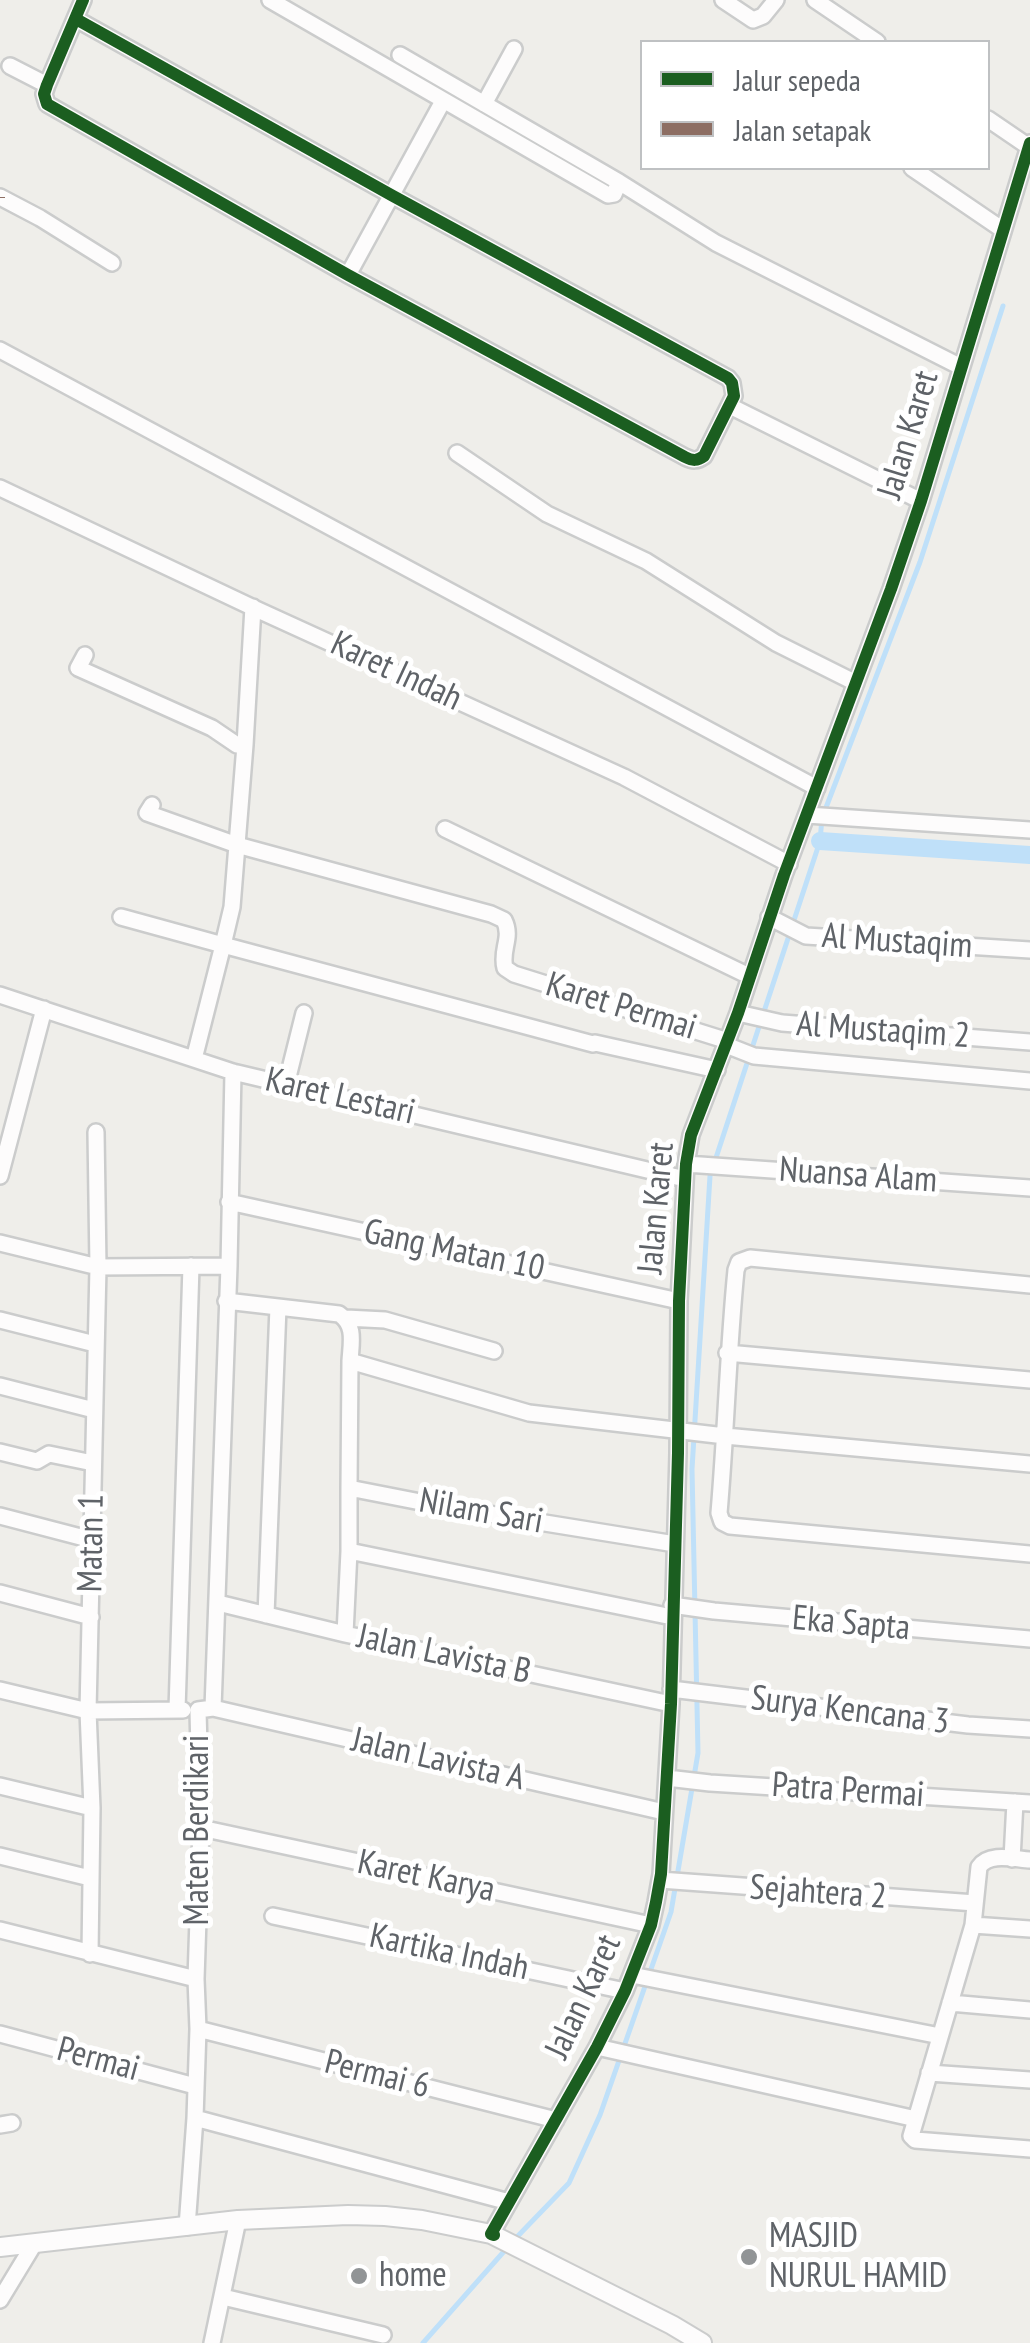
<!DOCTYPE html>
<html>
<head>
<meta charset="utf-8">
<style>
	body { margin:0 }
	#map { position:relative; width:1030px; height:2343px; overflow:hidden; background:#efeeea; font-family:"PT Sans Narrow",sans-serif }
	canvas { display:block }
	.legend { position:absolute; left:640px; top:40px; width:350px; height:130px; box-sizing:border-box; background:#fff; border:2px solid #bfc1c3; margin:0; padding:12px 18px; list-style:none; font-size:30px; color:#5f6368 }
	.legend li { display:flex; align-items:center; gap:20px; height:50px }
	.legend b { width:50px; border:2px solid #bfc1c3 }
</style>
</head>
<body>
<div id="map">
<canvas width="1030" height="2343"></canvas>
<ul class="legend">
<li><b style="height:12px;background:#1b5e20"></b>Jalur sepeda</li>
<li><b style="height:12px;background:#8d6e63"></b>Jalan setapak</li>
</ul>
</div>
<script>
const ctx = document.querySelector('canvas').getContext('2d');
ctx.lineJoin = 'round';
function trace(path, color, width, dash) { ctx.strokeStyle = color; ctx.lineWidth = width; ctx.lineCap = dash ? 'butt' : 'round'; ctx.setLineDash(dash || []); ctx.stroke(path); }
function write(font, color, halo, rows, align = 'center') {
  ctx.font = font + ' "PT Sans Narrow",sans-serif'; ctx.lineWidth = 10; ctx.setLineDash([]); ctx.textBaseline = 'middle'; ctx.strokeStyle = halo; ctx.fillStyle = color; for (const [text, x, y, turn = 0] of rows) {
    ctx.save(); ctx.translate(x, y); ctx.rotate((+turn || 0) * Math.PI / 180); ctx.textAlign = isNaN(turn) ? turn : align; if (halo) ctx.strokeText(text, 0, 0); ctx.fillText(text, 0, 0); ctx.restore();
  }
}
trace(new Path2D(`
	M 514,2240 L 569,2183 L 600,2115 L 671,1912 L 698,1753 L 692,1469 L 710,1176 L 820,841 L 822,818 L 920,562 L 1003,306
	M 423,2343 L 507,2248`), '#bfe0f9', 5);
trace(new Path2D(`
	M 820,841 L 1030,855`), '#bfe0f9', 18);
const minor = new Path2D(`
	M 270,0 L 608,195 L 614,194 L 619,182 L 400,55
	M 723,0 L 753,20 L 763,16 L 776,0
	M 815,0 L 877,42
	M 76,19 L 393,196 L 728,378 L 732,383 L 734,396 L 704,456 C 697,461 693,461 685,457 L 348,275 L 47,104 L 44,94 L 47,85 L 83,0
	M 10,66 L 47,85
	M 484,104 L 514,49
	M 988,119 L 1029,147
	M 912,168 L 1003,230
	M 619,182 L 716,243 L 961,367
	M 0,197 L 40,218 L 112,263
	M 348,275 L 443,101
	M 0,350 L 817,788
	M 730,406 L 921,501
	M 457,453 L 547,514 L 646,561 L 776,643 L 856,683
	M 0,488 L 258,610 L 624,777 L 789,864
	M 85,655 L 78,668 L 212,728 L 237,745 L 245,745 L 232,907 L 223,945 L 593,1044 L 595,1043 L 717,1070
	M 245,745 L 253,607
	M 152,805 L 147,813 L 237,845 L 491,914 L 504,920 C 513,938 500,950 505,968 L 514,974 L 728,1041
	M 807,815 L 1030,830
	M 445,829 L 749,976
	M 121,917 L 223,945 L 194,1059
	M 769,917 L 806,936 L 1030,950
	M 0,995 L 233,1072 L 685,1179
	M 738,1013 L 782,1023 L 1030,1042
	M 726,1045 L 754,1056 L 1030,1081
	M 286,1085 L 304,1013
	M 686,1164 L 1030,1188
	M 0,1176 L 44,1009
	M 229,1202 L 679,1301
	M 0,1243 L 98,1267 L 229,1266
	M 1030,1285 L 750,1258 L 739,1262 L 736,1270 C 728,1351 726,1432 719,1513 L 722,1522 L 730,1526 L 1030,1554
	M 226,1301 L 339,1314 C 356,1325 351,1343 350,1361 L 529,1413 L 725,1436 L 1030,1464
	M 346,1318 L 385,1320 L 494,1351
	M 0,1320 L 95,1344
	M 727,1353 L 1030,1380
	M 0,1386 L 94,1410
	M 0,1452 L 37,1461 L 49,1454 L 93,1463
	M 349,1488 L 350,1361
	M 0,1516 L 92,1540
	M 349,1551 L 349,1488 L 446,1507 L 675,1544
	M 0,1593 L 91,1617
	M 218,1603 L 345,1634 L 671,1704
	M 672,1605 L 714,1611 L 1030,1639
	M 266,1615 L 278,1307
	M 345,1634 L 349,1551 L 672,1617
	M 671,1689 L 968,1725 L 1030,1729
	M 0,1690 L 88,1711 L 183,1710
	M 213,1708 L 664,1812
	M 177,1710 L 191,1266
	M 667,1778 L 710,1783 L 1030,1803
	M 0,1786 L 92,1808
	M 201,1828 L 651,1925
	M 0,1856 L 90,1878
	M 1012,1859 L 1015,1802
	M 1030,1860 C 1014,1859 989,1852 979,1867 L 973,1925 L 1030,1929
	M 660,1880 L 975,1903
	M 273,1916 L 625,1991
	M 973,1925 L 911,2136 L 915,2140 L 1030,2149
	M 0,1930 L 196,1979
	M 90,1954 L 92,1808 L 88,1711 L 98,1267 L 96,1132
	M 632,1975 L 940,2036
	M 950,2003 L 1030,2010
	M 198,2029 L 556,2120
	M 0,2034 L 195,2086
	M 597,2047 L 916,2119
	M 929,2073 L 1030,2080
	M 195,2118 L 509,2202
	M 0,2125 L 12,2123
	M 187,2227 L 195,2118 L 198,2029 L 196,1979 L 201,1828 L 198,1710 L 213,1708 L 229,1266 L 233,1072
	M 491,2234 L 597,2047 L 625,1991 L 651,1925 L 656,1902 L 661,1874 L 671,1704 L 678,1453 L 679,1301 L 686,1164 L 691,1135 L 738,1013 L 784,875 L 891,589 L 921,501 L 1030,143
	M 223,2297 L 383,2335
	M 0,2300 L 34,2244
	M 212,2343 L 238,2220`);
const tertiary = new Path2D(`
	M 0,2247 L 238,2220 L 348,2215 L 385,2216 L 422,2220 L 491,2234 L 672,2325 L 702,2343`);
trace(minor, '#cbcccc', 20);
trace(tertiary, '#cbcccc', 22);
trace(minor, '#fdfcfc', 15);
trace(tertiary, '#fdfcfc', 18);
trace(new Path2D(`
	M 0,198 L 0,197`), '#8d6e63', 10, [20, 10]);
trace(new Path2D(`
	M 76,19 L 393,196 L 728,378 L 732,383 L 734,396 L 704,456 C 697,461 693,461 685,457 L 348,275 L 47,104 L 44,94 L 47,85 L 83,0
	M 494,2235 L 491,2234 L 597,2047 L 625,1991 L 651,1925 L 656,1902 L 661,1874 L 671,1704 L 678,1453 L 679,1301 L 686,1164 L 691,1135 L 738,1013 L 784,875 L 891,589 L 921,501 L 1030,143`), '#1b5e20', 12);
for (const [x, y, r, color] of [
	[749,2257,10,"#919496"],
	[359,2276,10,"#919496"]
]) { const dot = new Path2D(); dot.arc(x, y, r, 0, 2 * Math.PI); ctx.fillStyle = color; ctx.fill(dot); trace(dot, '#fff', 4); }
write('35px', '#5f6368', '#fff', [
	["Jalan Karet",909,435,-73],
	["Karet Indah",396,672,25],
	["Al Mustaqim",897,942,4],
	["Karet Permai",621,1007,17],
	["Al Mustaqim 2",883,1031,4],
	["Karet Lestari",340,1097,13],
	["Nuansa Alam",858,1176,4],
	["Jalan Karet",657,1208,-85],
	["Gang Matan 10",454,1251,12],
	["Nilam Sari",481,1512,10],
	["Matan 1",92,1543,-89],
	["Eka Sapta",851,1624,5],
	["Jalan Lavista B",444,1655,12],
	["Surya Kencana 3",850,1711,7],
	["Jalan Lavista A",438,1760,13],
	["Patra Permai",848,1791,4],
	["Maten Berdikari",198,1830,-90],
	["Karet Karya",426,1877,12],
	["Sejahtera 2",818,1893,4],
	["Kartika Indah",449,1953,12],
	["Jalan Karet",584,1997,-65],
	["Permai",98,2060,15],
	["Permai 6",377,2075,14]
]);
write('35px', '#5f6368', '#fff', [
	["MASJID",769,2237],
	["NURUL HAMID",769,2277],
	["home",379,2276]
], 'left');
</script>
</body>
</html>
